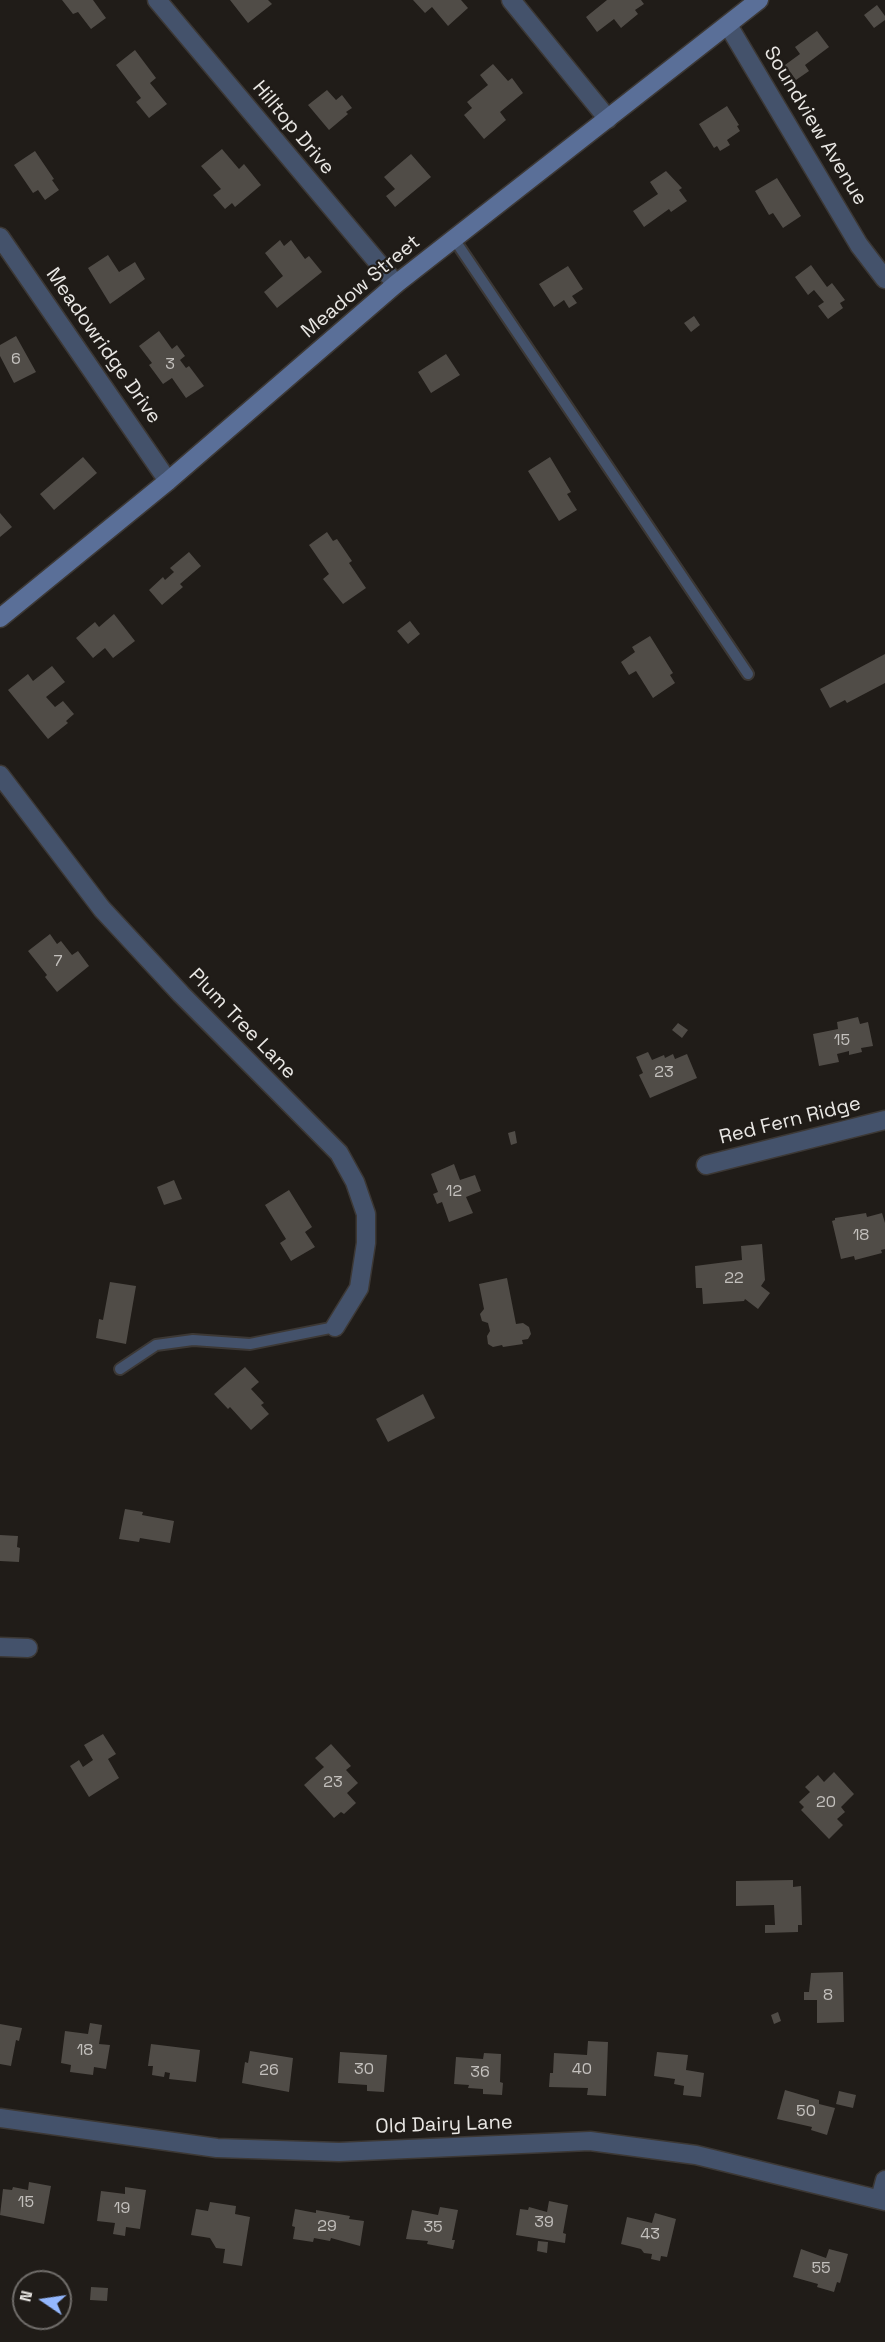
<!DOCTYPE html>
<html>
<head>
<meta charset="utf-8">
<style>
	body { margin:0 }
	#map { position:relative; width:885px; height:2342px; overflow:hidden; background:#201c18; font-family:"Space Grotesk",sans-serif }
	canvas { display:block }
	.north { position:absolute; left:12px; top:2270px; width:60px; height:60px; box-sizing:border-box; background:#201c18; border:2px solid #706d6a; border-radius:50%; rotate:283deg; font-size:16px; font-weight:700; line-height:24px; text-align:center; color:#e9e7e4 }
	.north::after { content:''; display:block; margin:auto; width:21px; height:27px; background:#93b7fd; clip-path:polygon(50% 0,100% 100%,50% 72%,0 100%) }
</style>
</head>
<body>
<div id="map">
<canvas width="885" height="2342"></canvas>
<div class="north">N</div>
</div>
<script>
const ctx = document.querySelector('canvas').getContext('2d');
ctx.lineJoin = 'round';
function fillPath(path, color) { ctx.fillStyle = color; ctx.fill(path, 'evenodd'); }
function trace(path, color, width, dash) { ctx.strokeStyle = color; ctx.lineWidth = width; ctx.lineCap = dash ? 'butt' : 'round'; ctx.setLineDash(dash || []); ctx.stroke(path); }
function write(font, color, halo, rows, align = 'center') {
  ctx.font = font + ' "Space Grotesk",sans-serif'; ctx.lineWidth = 4.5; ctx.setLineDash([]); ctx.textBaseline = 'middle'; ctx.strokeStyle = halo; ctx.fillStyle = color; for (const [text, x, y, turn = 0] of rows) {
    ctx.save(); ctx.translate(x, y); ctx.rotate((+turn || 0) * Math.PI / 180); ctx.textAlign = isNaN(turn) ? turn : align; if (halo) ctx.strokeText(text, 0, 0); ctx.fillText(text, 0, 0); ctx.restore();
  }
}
fillPath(new Path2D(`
	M 62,0 L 93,0 L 106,18 L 91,29 L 78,12 L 73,14 Z
	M 230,0 L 268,0 L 272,4 L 248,23 Z
	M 413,0 L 461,0 L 468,8 L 448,26 L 432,7 L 425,13 Z
	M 607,0 L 641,0 L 644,4 L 635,10 L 638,14 L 621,28 L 614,19 L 597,32 L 586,17 Z
	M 877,5 L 885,16 L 885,20 L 874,28 L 864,15 Z
	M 817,31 L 829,47 L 805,65 L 809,71 L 796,80 L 785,65 L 800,54 L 795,47 Z
	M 135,50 L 156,78 L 150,83 L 167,104 L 149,118 L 136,102 L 141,98 L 116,65 Z
	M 493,64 L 508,81 L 512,78 L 523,93 L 500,112 L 506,120 L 484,139 L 464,115 L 472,108 L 467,102 L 488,85 L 480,75 Z
	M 327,90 L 336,100 L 342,95 L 352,108 L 346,112 L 348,114 L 329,130 L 308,105 Z
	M 727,106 L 739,125 L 737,126 L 740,131 L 727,140 L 730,145 L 720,151 L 717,146 L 714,148 L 699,124 Z
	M 222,149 L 239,169 L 244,164 L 261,185 L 235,207 L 232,203 L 225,209 L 213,195 L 221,189 L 201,166 Z
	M 35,151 L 54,179 L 52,180 L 59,190 L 45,200 L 38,190 L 33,193 L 14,165 Z
	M 411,154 L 431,177 L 395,207 L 386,196 L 395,189 L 384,177 Z
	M 666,171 L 682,188 L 679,190 L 687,201 L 671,212 L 669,209 L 644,227 L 633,211 L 658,194 L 650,182 Z
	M 777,178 L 801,216 L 783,228 L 773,213 L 769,215 L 755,191 Z
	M 280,240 L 284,246 L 291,240 L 305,259 L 309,256 L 322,272 L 277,308 L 264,292 L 283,276 L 265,253 Z
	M 108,255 L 119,272 L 135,262 L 145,279 L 110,304 L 88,268 Z
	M 811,265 L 827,287 L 832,283 L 845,300 L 840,303 L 843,308 L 828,319 L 818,306 L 824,302 L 814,290 L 808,295 L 795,277 Z
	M 568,266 L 583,289 L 572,296 L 577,303 L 569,308 L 564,300 L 554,307 L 539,284 Z
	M 694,316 L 700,325 L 691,332 L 684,323 Z
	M 159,331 L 172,349 L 177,345 L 185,356 L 180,360 L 186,368 L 189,366 L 204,386 L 186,398 L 172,378 L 163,384 L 149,365 L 152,363 L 139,346 Z
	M 16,336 L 36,372 L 14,383 L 0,356 L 0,345 Z
	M 446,354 L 460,375 L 431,393 L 418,372 Z
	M 83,457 L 97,473 L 54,510 L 40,494 Z
	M 550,457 L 571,492 L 567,494 L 577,510 L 559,521 L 528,471 Z
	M 0,513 L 12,527 L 0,537 Z
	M 327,532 L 333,541 L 337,539 L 352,561 L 349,563 L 366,588 L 343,604 L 323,579 L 329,574 L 309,545 Z
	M 189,552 L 201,566 L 180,584 L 183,587 L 162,605 L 149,590 L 163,577 L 165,580 L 174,572 L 170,568 Z
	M 114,614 L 135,641 L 113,658 L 105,648 L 93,658 L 76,638 L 95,622 L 99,627 Z
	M 410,621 L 420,634 L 408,644 L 397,631 Z
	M 650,636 L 673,673 L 670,675 L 675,683 L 653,698 L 636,671 L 629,675 L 621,662 L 635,652 L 632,647 Z
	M 885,654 L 885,683 L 847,703 L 845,700 L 830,708 L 820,689 Z
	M 52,666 L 65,682 L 46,697 L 55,707 L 63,701 L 74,714 L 66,721 L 68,723 L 48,739 L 8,690 L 28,674 L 33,681 Z
	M 50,934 L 57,944 L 61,941 L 72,955 L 78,951 L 89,966 L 57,992 L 45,977 L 47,975 L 28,951 Z
	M 858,1017 L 860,1024 L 868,1022 L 873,1046 L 861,1048 L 862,1052 L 849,1055 L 849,1051 L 837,1054 L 839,1062 L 819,1066 L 813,1034 L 838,1029 L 837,1022 Z
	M 678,1023 L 688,1030 L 682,1038 L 672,1030 Z
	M 648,1052 L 652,1060 L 664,1055 L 665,1058 L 673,1054 L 675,1059 L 687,1054 L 697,1078 L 650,1098 L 639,1075 L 643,1073 L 636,1057 Z
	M 515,1131 L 517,1143 L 511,1145 L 508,1133 Z
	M 454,1164 L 460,1180 L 475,1175 L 481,1191 L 466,1197 L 473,1213 L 449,1222 L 442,1202 L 437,1204 L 433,1194 L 438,1192 L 431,1174 Z
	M 174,1180 L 182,1199 L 164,1205 L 157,1187 Z
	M 289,1190 L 312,1227 L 305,1232 L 315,1247 L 291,1261 L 280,1243 L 286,1239 L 265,1205 Z
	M 866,1213 L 867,1217 L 882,1213 L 885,1223 L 885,1249 L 881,1250 L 882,1253 L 855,1260 L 854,1256 L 841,1259 L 832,1221 L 835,1220 L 835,1218 Z
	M 762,1244 L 765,1280 L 761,1286 L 770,1293 L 758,1309 L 745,1299 L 744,1301 L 703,1304 L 702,1288 L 696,1288 L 695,1266 L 742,1260 L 741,1246 Z
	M 507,1278 L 516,1324 L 523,1323 L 529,1327 L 531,1334 L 528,1339 L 522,1340 L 523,1344 L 503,1347 L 502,1345 L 493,1347 L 488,1344 L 487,1336 L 490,1331 L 488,1323 L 482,1321 L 480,1314 L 484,1309 L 479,1284 Z
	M 110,1282 L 136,1286 L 126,1344 L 96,1338 L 99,1319 L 103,1320 Z
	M 245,1367 L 259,1382 L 251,1389 L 264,1403 L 261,1405 L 269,1414 L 251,1430 L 230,1407 L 228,1409 L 214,1394 Z
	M 423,1394 L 435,1418 L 388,1442 L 376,1419 Z
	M 125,1509 L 143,1512 L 142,1515 L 174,1521 L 170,1543 L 140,1538 L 139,1542 L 119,1539 Z
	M 0,1535 L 18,1536 L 17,1547 L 20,1548 L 19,1562 L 0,1561 Z
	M 103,1734 L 116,1754 L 108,1759 L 119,1778 L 89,1797 L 70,1766 L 79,1760 L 83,1767 L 93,1760 L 84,1745 Z
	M 331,1744 L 351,1766 L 346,1770 L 358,1783 L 347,1793 L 356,1803 L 344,1814 L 341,1812 L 334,1818 L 304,1785 L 324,1767 L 315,1758 Z
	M 834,1772 L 854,1794 L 841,1807 L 845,1812 L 837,1819 L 843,1825 L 829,1839 L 801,1810 L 804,1807 L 799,1802 L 810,1792 L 805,1787 L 818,1775 L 824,1782 Z
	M 793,1880 L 793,1887 L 801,1886 L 802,1925 L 798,1925 L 798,1932 L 765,1933 L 765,1925 L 775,1925 L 774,1905 L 736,1906 L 736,1881 Z
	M 843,1972 L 844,2022 L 817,2023 L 817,2000 L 804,2000 L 804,1992 L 809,1992 L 811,1973 Z
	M 778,2012 L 781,2021 L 774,2024 L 771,2015 Z
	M 90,2023 L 102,2025 L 99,2044 L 110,2045 L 106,2069 L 94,2067 L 93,2075 L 70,2072 L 71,2065 L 61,2063 L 65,2031 L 88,2034 Z
	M 0,2024 L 22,2028 L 19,2041 L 16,2040 L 11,2066 L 0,2064 Z
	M 588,2041 L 608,2042 L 606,2096 L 587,2095 L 588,2088 L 549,2087 L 550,2073 L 553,2073 L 554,2053 L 587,2055 Z
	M 151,2044 L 200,2050 L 196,2082 L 169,2079 L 170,2073 L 165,2072 L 164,2077 L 152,2075 L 153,2066 L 148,2066 Z
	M 250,2051 L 293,2058 L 289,2092 L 242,2083 L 245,2062 L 248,2063 Z
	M 340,2052 L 387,2055 L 384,2092 L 367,2091 L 367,2085 L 338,2083 Z
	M 657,2052 L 688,2055 L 686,2070 L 704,2073 L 701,2097 L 683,2095 L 684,2086 L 674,2084 L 675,2079 L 654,2076 Z
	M 484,2053 L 501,2054 L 500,2082 L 503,2083 L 502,2095 L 483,2094 L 483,2089 L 468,2088 L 469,2085 L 454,2084 L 456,2057 L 483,2059 Z
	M 785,2090 L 819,2100 L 819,2104 L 835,2108 L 827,2135 L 811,2130 L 812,2127 L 777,2119 Z
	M 839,2091 L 856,2095 L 853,2108 L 836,2104 Z
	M 29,2182 L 51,2186 L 44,2224 L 0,2215 L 3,2189 L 12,2190 L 13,2187 L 28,2190 Z
	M 125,2187 L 146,2190 L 140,2229 L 126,2227 L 125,2236 L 113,2234 L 115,2223 L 97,2221 L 101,2191 L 125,2194 Z
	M 549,2201 L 568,2205 L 563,2233 L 566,2234 L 565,2243 L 516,2235 L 520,2209 L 528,2210 L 529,2207 L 547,2212 Z
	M 210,2202 L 236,2206 L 235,2214 L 250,2217 L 242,2266 L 223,2263 L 225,2249 L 216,2248 L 210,2238 L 191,2235 L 196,2209 L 208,2211 Z
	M 440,2207 L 458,2210 L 452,2240 L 455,2240 L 453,2249 L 427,2244 L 428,2241 L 406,2239 L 412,2210 L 438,2215 Z
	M 295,2209 L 316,2213 L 316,2210 L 350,2216 L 349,2219 L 364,2221 L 360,2246 L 331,2238 L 330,2241 L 314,2238 L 313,2242 L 293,2239 L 295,2227 L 292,2226 Z
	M 655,2213 L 676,2219 L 667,2257 L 661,2256 L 660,2261 L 651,2259 L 652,2254 L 644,2253 L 641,2249 L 621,2244 L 627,2217 L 652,2223 Z
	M 538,2241 L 548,2242 L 547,2253 L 537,2251 Z
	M 801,2249 L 826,2258 L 829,2249 L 848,2254 L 840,2283 L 837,2282 L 834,2292 L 817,2287 L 818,2284 L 793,2277 Z
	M 91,2287 L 108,2288 L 107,2301 L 90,2300 Z`), '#504c47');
const lane = new Path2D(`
	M 454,239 L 748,674
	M 120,1369 L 156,1345 L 193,1340 L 250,1344 L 335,1327`);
const street = new Path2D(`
	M 157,0 L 396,284
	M 511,0 L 608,119
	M 728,25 L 859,245 L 885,279
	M 0,237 L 168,481
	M 0,775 L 102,909 L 181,994 L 339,1153 L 355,1182 L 366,1214 L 366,1243 L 359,1288 L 335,1327
	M 706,1165 L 885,1120
	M 0,1647 L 28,1648
	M 0,2118 L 217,2148 L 339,2152 L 590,2141 L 696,2155 L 885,2201
	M 880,2199 L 885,2180`);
const secondary = new Path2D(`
	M 0,618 L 168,481 L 396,284 L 759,0`);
trace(lane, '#3c3835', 14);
trace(street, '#3c3835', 21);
trace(secondary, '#3c3835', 21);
trace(lane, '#44526b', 10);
trace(street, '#44526b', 18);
trace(secondary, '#5a6f98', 18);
write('16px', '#c3c0bd', null, [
	["6",16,360],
	["3",170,365],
	["7",58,962],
	["15",842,1041],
	["23",664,1073],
	["12",454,1192],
	["18",861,1236],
	["22",734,1279],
	["23",333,1783],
	["20",826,1803],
	["8",828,1996],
	["18",85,2051],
	["30",364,2070],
	["40",582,2070],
	["26",269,2071],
	["36",480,2073],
	["50",806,2112],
	["15",26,2203],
	["19",122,2209],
	["39",544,2223],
	["29",327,2227],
	["35",433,2228],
	["43",650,2235],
	["55",821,2269]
]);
write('20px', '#e9e7e4', '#201c18', [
	["Soundview Avenue",815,126,59],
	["Hilltop Drive",293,128,50],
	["Meadow Street",361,287,-40],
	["Meadowridge Drive",103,346,55],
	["Plum Tree Lane",242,1024,46],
	["Red Fern Ridge",790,1121,-14],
	["Old Dairy Lane",444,2125,-2]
]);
</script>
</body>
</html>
